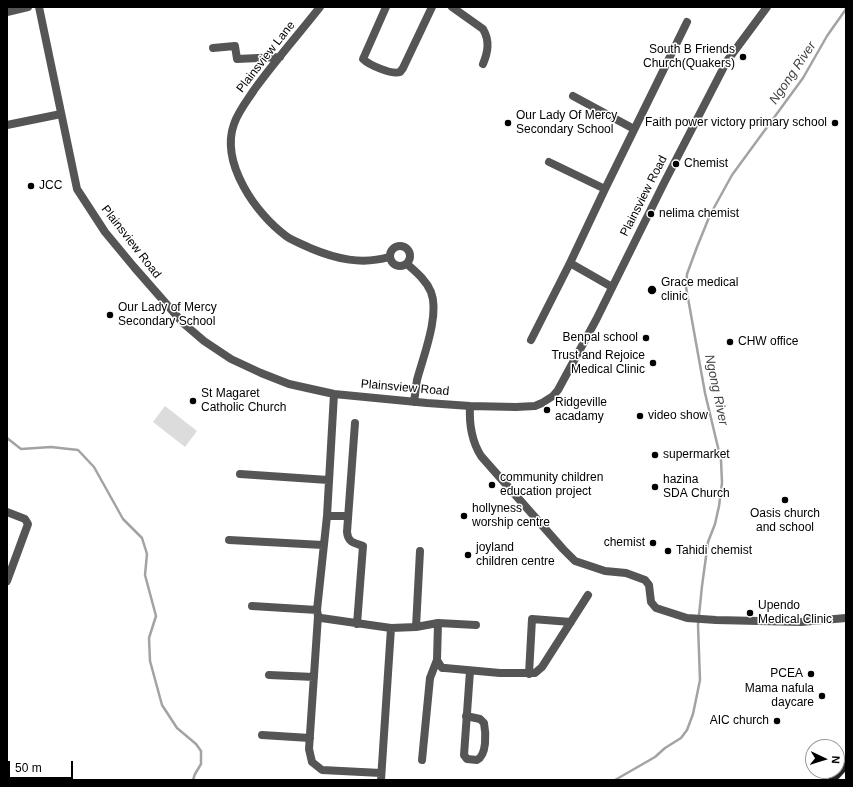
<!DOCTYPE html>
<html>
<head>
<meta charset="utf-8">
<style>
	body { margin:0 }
	#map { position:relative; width:853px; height:787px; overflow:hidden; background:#fff; font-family:Helvetica,sans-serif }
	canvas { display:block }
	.frame { position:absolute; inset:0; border:8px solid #000; pointer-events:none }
	.north { position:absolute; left:805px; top:739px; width:40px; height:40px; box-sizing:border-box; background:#fff; border:1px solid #999; border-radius:50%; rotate:94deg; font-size:11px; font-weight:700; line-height:16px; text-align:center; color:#000 }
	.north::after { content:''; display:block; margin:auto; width:14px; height:18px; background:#000; clip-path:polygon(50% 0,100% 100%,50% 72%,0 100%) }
	.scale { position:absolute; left:8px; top:761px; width:65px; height:18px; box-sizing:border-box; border:2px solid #000; border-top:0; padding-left:5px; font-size:12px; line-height:14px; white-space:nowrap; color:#000; -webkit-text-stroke:3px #fff; paint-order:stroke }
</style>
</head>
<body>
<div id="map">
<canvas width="853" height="787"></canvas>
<div class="frame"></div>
<div class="north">N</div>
<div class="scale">50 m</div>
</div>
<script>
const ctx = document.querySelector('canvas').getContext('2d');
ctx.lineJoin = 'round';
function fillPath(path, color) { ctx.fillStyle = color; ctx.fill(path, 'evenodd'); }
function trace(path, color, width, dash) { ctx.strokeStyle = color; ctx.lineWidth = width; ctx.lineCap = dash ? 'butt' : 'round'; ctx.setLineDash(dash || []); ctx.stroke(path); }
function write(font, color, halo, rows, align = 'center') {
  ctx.font = font + ' Helvetica,sans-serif'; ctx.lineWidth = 3; ctx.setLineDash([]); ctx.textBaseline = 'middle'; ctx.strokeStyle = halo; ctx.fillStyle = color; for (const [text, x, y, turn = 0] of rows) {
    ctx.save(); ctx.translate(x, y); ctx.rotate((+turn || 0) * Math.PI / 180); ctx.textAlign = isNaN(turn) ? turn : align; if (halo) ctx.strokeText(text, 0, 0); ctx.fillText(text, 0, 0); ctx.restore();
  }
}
fillPath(new Path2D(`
	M 165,406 L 197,431 L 185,447 L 153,422 Z`), '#dcdcdc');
trace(new Path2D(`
	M 7,438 L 21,449 L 51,447 L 78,450 L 94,467 L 123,519 L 142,538 L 147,554 L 145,575 L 156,616 L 149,638 L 150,661 L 162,705 L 177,728 L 196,744 L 201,751 L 201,764 L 195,774 L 193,780
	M 615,780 L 655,757 L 665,748 L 681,738 L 687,730 L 693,714 L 700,680 L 698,625 L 702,586 L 708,542 L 715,524 L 719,506 L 722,483 L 721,460 L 705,393 L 686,287 L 687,274 L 697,247 L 710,215 L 732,175 L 803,78 L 827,36 L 846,9`), '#a3a3a3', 2.5);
trace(new Path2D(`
	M 39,7 L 77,189 L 105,232 L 134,267 L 183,323 L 204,341 L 231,359 L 261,373 L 289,384 L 334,394 L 427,403 L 470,406 L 516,407 L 535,406 L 542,403 L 553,396 L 558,390 L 596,320 L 664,183 L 727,61 L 767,7
	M 320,7 C 298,35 275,61 254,90 C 247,101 238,112 234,124 C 220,163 256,214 286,236 C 293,241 302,244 310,248 C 336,259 362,265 389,257
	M 386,7 L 363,59 C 369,65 392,75 400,72 L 403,68 L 432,7
	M 452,7 L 483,29 C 490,41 488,52 483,64
	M 7,12 L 28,7
	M 213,48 L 235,46 L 237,59 L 280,57
	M 573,96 L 634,129
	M 7,125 L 61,114
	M 549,162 L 605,189
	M390 256a10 10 0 1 1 20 0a10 10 0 1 1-20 0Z
	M 570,263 L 612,287
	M 407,264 C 416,272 426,280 431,292 C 440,315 423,357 417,380 C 416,387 415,395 414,402
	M 531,340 L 570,263 L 605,189 L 687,22
	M 334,394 L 327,516 L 317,610 L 318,616 L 321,618 L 391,628 L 416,627 L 438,623 L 476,625
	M 470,406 C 469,424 471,440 481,456 L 563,549 L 575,561 L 605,571 L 626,573 L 645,580 L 649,585 L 651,602 L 656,608 L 687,618 L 716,620 L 801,622 L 846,618
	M 355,423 L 347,532 C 348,543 355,543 363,546 L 357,624
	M 240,474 L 328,480
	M 7,512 L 25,519 L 28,524 L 7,581
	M 327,516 L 347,516
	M 229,540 L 323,545
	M 252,606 L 317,610
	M 318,616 L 309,749 L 312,762 L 322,770 L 381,773
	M 416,627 L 420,551
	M 437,660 L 442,668 L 445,668 L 500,673 L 535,673 L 542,667 L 588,595
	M 529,674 L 532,619 L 571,622
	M 269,675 L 314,677
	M 466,716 L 480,719 L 484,723 C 486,733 487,755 477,760 L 467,759 L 464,755 L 470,671
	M 262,735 L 310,738
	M 422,760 L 430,678 L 437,660 L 438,623
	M 381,780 L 391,628`), '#555', 8);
trace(new Path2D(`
	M 832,780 L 846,765`), '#222', 8);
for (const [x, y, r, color] of [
	[743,57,4,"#000"],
	[508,123,4,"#000"],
	[835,123,4,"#000"],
	[676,164,4,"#000"],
	[31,186,4,"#000"],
	[651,214,4,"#000"],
	[652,290,5,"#000"],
	[110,315,4,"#000"],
	[646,338,4,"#000"],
	[730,342,4,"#000"],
	[653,363,4,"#000"],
	[193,401,4,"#000"],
	[547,410,4,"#000"],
	[640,416,4,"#000"],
	[655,455,4,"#000"],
	[492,485,4,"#000"],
	[655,487,4,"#000"],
	[785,500,4,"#000"],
	[464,516,4,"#000"],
	[653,543,4,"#000"],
	[668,551,4,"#000"],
	[468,555,4,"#000"],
	[750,613,4,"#000"],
	[811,674,4,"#000"],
	[822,696,4,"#000"],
	[777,721,4,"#000"]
]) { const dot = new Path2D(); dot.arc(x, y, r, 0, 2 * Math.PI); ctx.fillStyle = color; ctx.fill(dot); trace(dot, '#fff', 1.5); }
write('12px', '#000', '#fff', [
	["South B Friends",735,50,"right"],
	["Church(Quakers)",735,64,"right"],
	["Our Lady Of Mercy",516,116],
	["Secondary School",516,130],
	["Faith power victory primary school",827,123,"right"],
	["Chemist",684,164],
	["JCC",39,186],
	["nelima chemist",659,214],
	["Grace medical",661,283],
	["clinic",661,297],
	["Our Lady of Mercy",118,308],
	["Secondary School",118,322],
	["Benpal school",638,338,"right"],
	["CHW office",738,342],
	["Trust and Rejoice",645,356,"right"],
	["Medical Clinic",645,370,"right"],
	["St Magaret",201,394],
	["Catholic Church",201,408],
	["Ridgeville",555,403],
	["acadamy",555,417],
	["video show",648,416],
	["supermarket",663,455],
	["community children",500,478],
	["education project",500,492],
	["hazina",663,480],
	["SDA Church",663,494],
	["hollyness",472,509],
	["worship centre",472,523],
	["Oasis church",785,514,"center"],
	["and school",785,528,"center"],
	["chemist",645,543,"right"],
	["joyland",476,548],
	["children centre",476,562],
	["Tahidi chemist",676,551],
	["Upendo",758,606],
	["Medical Clinic",758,620],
	["PCEA",803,674,"right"],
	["Mama nafula",814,689,"right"],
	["daycare",814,703,"right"],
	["AIC church",769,721,"right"]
], 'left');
write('12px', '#000', '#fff', [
	["Plainsview Lane",266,57,-52],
	["Plainsview Road",644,196,-63],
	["Plainsview Road",131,242,52],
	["Plainsview Road",405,388,5]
]);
write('italic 13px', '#444', '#fff', [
	["Ngong River",793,73,-56],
	["Ngong River",716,390,78]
]);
</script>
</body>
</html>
